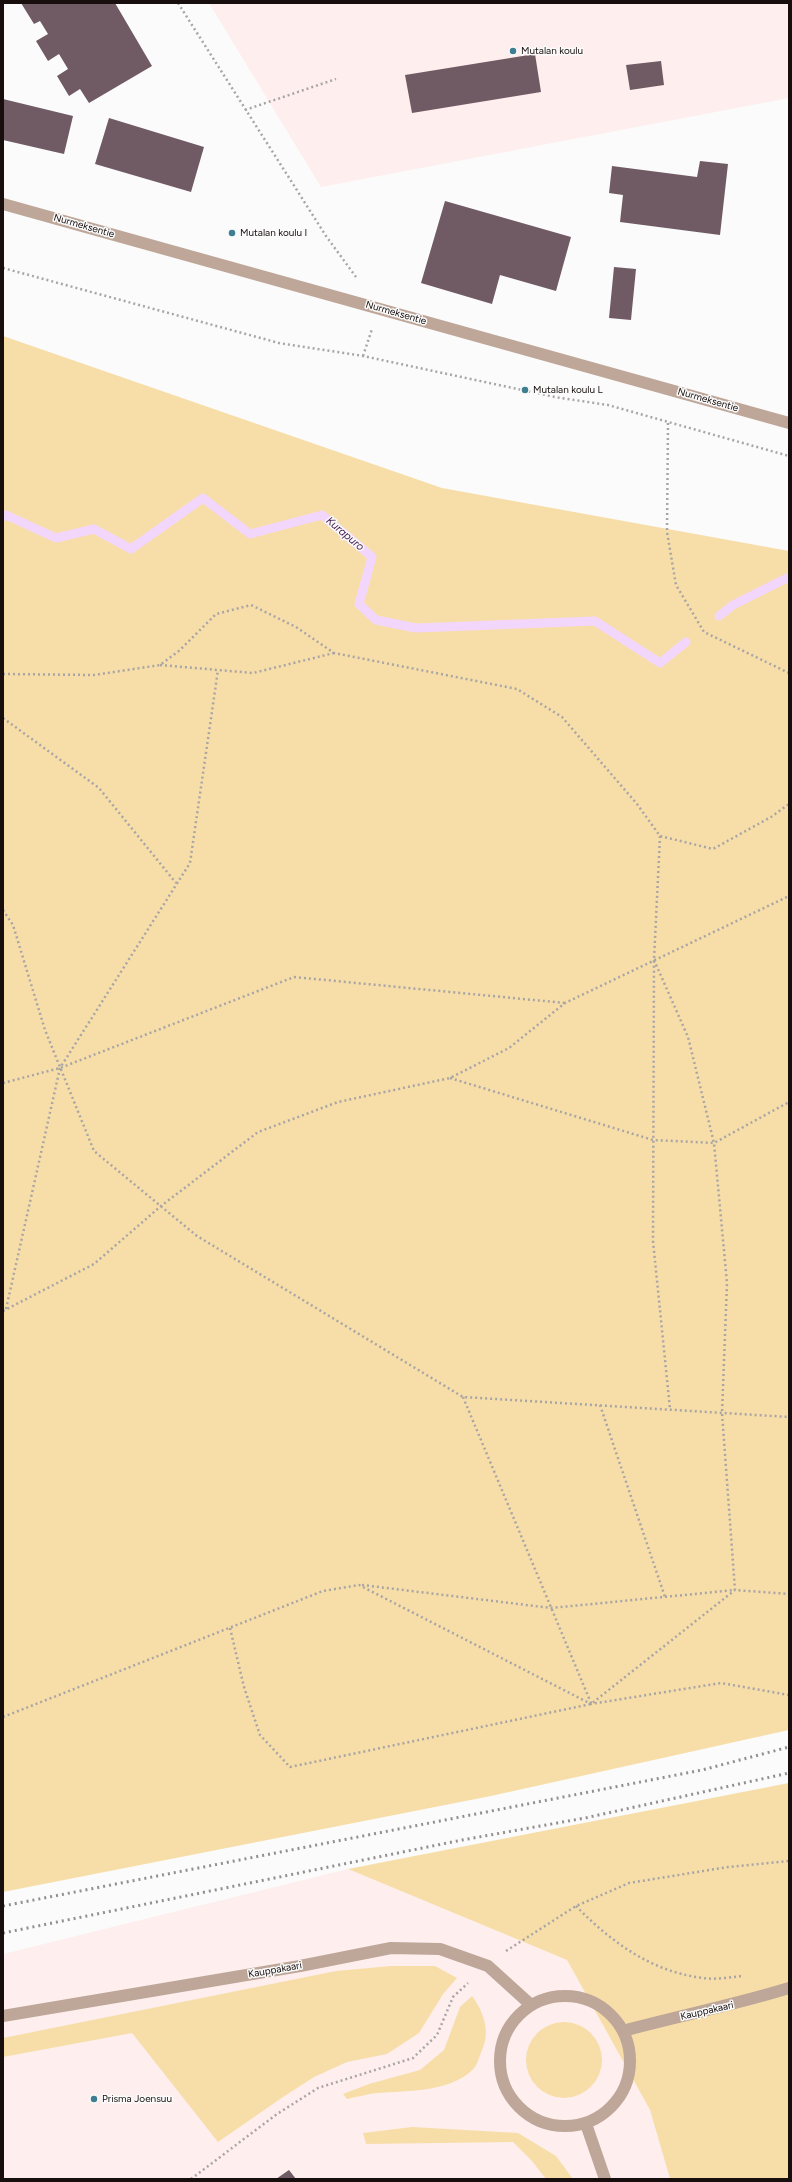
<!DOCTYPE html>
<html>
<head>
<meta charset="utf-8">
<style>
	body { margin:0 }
	#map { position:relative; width:792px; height:2182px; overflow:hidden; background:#fbfbfb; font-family:Figtree,sans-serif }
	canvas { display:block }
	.frame { position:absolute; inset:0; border:4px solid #170e0d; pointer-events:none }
</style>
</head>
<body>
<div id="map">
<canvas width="792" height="2182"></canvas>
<div class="frame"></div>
</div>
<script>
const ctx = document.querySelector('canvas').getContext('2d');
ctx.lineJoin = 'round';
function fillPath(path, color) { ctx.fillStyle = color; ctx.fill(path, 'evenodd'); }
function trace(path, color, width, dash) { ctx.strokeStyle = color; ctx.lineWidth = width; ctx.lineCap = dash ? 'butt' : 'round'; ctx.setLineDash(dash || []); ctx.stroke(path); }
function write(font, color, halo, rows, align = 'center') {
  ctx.font = font + ' Figtree,sans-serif'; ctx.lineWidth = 3; ctx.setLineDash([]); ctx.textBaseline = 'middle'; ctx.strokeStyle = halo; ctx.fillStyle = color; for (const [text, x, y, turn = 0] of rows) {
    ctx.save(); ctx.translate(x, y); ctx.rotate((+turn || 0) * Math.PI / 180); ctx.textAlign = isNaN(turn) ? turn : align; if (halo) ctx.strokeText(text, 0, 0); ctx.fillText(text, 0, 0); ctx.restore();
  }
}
fillPath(new Path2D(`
	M 209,3 L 789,3 L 789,98 L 321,187 Z
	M 348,1869 L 567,1960 L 650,2110 L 670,2179 L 3,2179 L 3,1954 Z`), '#feeeed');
fillPath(new Path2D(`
	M 3,336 L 442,488 L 789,551 L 789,1730 L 491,1796 L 3,1892 Z
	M 789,1783 L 789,2179 L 670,2179 L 650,2110 L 567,1960 L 348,1869 Z
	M 391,1966 L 435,1966 L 457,1978 L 443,1994 L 419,2033 L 387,2054 L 347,2062 L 314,2077 L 283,2097 L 218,2142 L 132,2033 L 3,2057 L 3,2038 L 336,1971 Z
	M 472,1996 C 483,2011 491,2031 482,2050 C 480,2055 478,2062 475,2067 C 454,2092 407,2091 377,2093 C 367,2094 357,2097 347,2099 L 343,2094 L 369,2084 L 420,2070 L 444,2050 L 460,2007 Z
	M526 2060a38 38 0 1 1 76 0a38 38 0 1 1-76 0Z
	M 412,2127 L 518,2133 L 556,2156 L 573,2179 L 546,2179 L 532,2161 L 513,2142 L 366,2144 L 363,2133 Z`), '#f7dea9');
trace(new Path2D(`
	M 3,517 L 6,515 L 56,538 L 94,529 L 131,549 L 203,498 L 250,534 L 322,515 L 372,557 L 359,604 L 376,620 L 416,628 L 595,621 L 660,663 L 686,642
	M 719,616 L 733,605 L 787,578`), '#f3d6fc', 9);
fillPath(new Path2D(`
	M 21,3 L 115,3 L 152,66 L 89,103 L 80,89 L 69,96 L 57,76 L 68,69 L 59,54 L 48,61 L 36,41 L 48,34 L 40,21 L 34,24 Z
	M 535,54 L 541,92 L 412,113 L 405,75 Z
	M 661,61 L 664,85 L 630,90 L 626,65 Z
	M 3,99 L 73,116 L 64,154 L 3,140 Z
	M 109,118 L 204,147 L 191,192 L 95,164 Z
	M 700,161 L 728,164 L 720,235 L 620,222 L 623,195 L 609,193 L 612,166 L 697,177 Z
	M 445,201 L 571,237 L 556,291 L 500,275 L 492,304 L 421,283 Z
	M 614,267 L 636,269 L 631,320 L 609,318 Z
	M 289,2170 L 296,2179 L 276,2179 Z`), '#705a64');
trace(new Path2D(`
	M 178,3 L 326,236 L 356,277
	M 245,110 L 336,79
	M 3,268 L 279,343 L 363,356 L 555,397 L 608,405 L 789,456
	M 363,356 L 372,329
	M 668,423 L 667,532 L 676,585 L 704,632 L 789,673
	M 160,665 L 253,673 L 334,653
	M 3,674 L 94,675 L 160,665 L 180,650 L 216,614 L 251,605 L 296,627 L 334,653 L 517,689 L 562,717 L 637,804 L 660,836 L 713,849 L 771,817 L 789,804
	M 3,718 L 99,788 L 176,883
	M 660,836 L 654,960 L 653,1241 L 670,1409
	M 3,910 L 13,925 L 45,1030 L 94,1151 L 197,1236 L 463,1397 L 789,1417
	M 654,960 L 688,1037 L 714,1143 L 727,1283 L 722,1413 L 735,1590 L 789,1594
	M 450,1078 L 653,1140 L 714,1143 L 789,1102
	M 3,1083 L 60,1068 L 294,977 L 565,1003
	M 6,1309 L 60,1068 L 190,863 L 218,670
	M 3,1311 L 94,1264 L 161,1206 L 258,1132 L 338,1102 L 450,1078 L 509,1048 L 565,1003 L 789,896
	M 463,1397 L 591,1703
	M 600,1405 L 665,1597
	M 362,1585 L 551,1608 L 735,1590
	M 230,1628 L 244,1687 L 260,1735 L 290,1767 L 591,1704 L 735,1590
	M 3,1717 L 323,1591 L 359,1585 L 591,1704 L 721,1683 L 789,1695
	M 576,1906 C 611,1942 652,1972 703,1978 C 716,1980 730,1977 743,1976
	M 506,1951 L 576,1906 L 629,1883 L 728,1867 L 789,1861
	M 191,2179 L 277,2114 L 318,2088 L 413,2058 L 437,2035 L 453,1997 L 468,1983`), '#a9a5a5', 2.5, [2, 3]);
trace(new Path2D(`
	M 586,2124 L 605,2179`), '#bea799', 12);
trace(new Path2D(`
	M500 2061a65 65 0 1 1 130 0a65 65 0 1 1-130 0Z
	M 3,2016 L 300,1966 L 391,1948 L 440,1949 L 488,1966 L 531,2005
	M 623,2031 C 678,2016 734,2005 789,1988`), '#bea799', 12);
trace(new Path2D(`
	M 3,204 L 789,423`), '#bea799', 12);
trace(new Path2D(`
	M 3,1906 L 702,1770 L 789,1747
	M 3,1933 L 462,1840 L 585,1818 L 789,1773`), '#938f8e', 3, [2, 4]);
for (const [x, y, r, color] of [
	[513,51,4,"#3f7d92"],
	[232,233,4,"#3f7d92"],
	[525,390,4,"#3f7d92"],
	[94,2099,4,"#3f7d92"]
]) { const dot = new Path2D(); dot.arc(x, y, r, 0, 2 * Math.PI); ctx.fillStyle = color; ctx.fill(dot); trace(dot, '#fbfbfb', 1.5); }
write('10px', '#170e0d', '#fbfbfb', [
	["Mutalan koulu",521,51],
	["Mutalan koulu I",240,233],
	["Mutalan koulu L",533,390],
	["Prisma Joensuu",102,2099]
], 'left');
write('10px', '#170e0d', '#fbfbfb', [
	["Nurmeksentie",84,226,16],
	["Nurmeksentie",396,313,16],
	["Nurmeksentie",708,400,16],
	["Kauppakaari",275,1970,-10],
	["Kauppakaari",707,2011,-13]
]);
write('italic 11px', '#43174f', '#fbfbfb', [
	["Kurapuro",345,534,40]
]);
</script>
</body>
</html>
